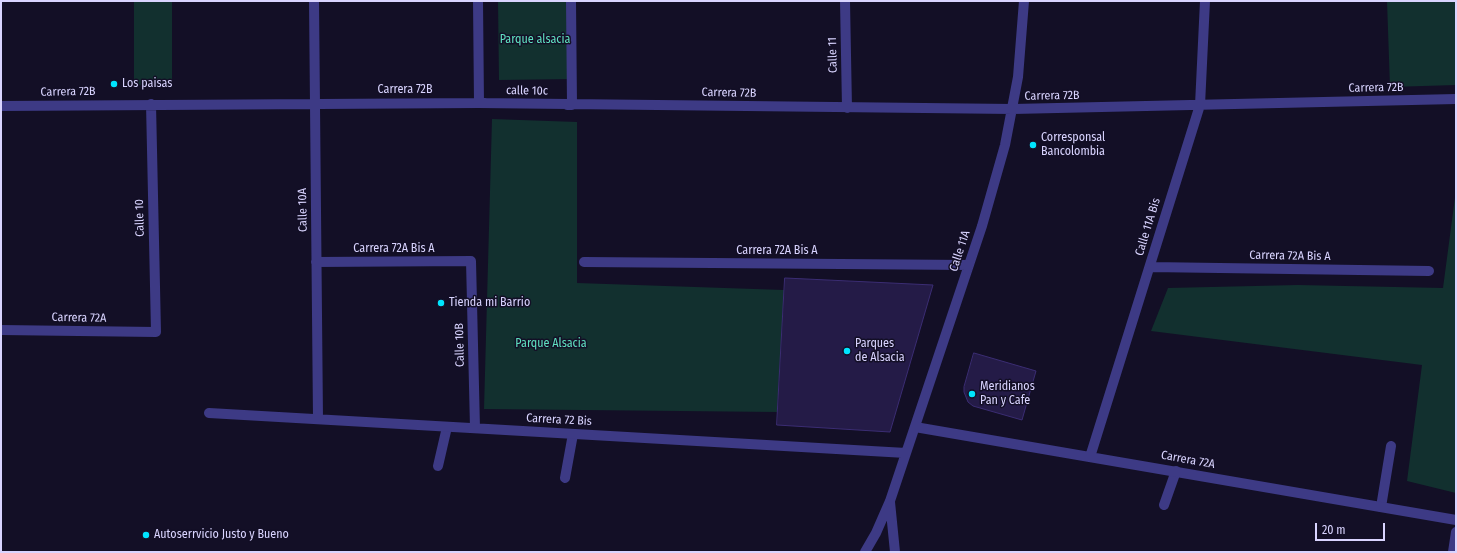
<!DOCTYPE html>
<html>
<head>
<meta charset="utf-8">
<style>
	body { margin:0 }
	#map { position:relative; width:1457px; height:553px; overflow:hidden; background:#130f26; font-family:"Fira Sans Condensed",sans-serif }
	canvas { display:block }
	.frame { position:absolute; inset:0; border:2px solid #d9d4ff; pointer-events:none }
	.scale { position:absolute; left:1315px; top:523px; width:70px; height:18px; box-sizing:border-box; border:2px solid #d9d4ff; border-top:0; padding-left:5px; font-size:12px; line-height:14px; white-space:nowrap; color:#d9d4ff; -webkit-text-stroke:3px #130f26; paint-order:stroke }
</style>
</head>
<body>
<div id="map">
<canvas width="1457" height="553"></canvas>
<div class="frame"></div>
<div class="scale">20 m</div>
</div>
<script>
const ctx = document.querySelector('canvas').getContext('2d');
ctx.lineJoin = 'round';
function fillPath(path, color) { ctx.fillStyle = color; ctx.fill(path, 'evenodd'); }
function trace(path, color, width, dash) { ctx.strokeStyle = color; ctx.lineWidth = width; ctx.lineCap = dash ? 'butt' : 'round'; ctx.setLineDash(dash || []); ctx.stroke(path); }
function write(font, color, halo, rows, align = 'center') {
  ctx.font = font + ' "Fira Sans Condensed",sans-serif'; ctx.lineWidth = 3; ctx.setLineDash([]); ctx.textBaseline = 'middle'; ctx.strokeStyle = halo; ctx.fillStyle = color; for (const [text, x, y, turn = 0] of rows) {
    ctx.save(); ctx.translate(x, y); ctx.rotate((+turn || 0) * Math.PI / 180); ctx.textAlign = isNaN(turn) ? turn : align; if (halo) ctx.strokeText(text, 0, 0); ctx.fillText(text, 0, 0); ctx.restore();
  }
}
fillPath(new Path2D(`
	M 134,1 L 172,1 L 172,85 L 134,85 Z
	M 498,1 L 571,1 L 572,79 L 499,80 Z
	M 1387,1 L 1456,1 L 1456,85 L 1390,87 Z
	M 492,119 L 577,122 L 577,283 L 784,290 L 777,412 L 484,409 Z
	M 1456,190 L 1456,493 L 1407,481 L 1422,365 L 1151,331 L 1168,288 L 1298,285 L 1443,288 Z`), '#12302f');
const building = new Path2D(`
	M 785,278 L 933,285 L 890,432 L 777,425 Z
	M 974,353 L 1036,371 L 1022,420 L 973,406 L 968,402 L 964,392 L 964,387 Z`);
fillPath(building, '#241b47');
trace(building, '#3b2d73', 1);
trace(new Path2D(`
	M 438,466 L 447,427
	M 565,478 L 573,434
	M 1164,505 L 1176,471
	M 1381,507 L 1391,446
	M 1453,552 L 1456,532`), '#3d3a85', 10);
trace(new Path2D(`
	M 314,1 L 318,419
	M 478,1 L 479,103 L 485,103
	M 845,1 L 847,108
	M 567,105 L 572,105 L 571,1
	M 1,106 L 479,103 L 1013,109 L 1456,99
	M 316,262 L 471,261 L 475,428
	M 584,262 L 969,265
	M 1150,267 L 1429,271
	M 1,330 L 156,332 L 151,104
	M 209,413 L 906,453
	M 915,427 L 1456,520
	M 1090,457 L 1200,105 L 1205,1
	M 890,502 L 895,552
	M 865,552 L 876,533 L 890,501 L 982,226 L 1005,145 L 1018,77 L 1024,1`), '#3d3a85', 10);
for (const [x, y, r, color] of [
	[114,84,4,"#00e5ff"],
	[1033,145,4,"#00e5ff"],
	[441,303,4,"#00e5ff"],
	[847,351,4,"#00e5ff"],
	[972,394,4,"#00e5ff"],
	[146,535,4,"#00e5ff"]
]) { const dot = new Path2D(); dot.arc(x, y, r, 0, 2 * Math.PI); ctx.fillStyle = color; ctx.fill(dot); trace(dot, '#130f26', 1.5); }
write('12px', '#5fe0c0', '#130f26', [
	["Parque alsacia",535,40],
	["Parque Alsacia",551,344]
]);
write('12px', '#d9d4ff', '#130f26', [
	["Calle 11",833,55,-91],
	["Carrera 72B",1376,88,-1],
	["Carrera 72B",405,90],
	["calle 10c",527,91,1],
	["Carrera 72B",68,92,-1],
	["Carrera 72B",729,93,1],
	["Carrera 72B",1052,96,-1],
	["Calle 10A",303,210,-91],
	["Calle 10",140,218,-91],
	["Calle 11A Bis",1148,227,-73],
	["Carrera 72A Bis A",394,249],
	["Carrera 72A Bis A",777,251],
	["Calle 11A",960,251,-72],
	["Carrera 72A Bis A",1290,256,1],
	["Carrera 72A",79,318,1],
	["Calle 10B",460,345,-91],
	["Carrera 72 Bis",559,420,3],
	["Carrera 72A",1188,460,10]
]);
write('12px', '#d9d4ff', '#130f26', [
	["Los paisas",122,84],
	["Corresponsal",1041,138],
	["Bancolombia",1041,152],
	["Tienda mi Barrio",449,303],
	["Parques",855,344],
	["de Alsacia",855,358],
	["Meridianos",980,387],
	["Pan y Cafe",980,401],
	["Autoserrvicio Justo y Bueno",154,535]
], 'left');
</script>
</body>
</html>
